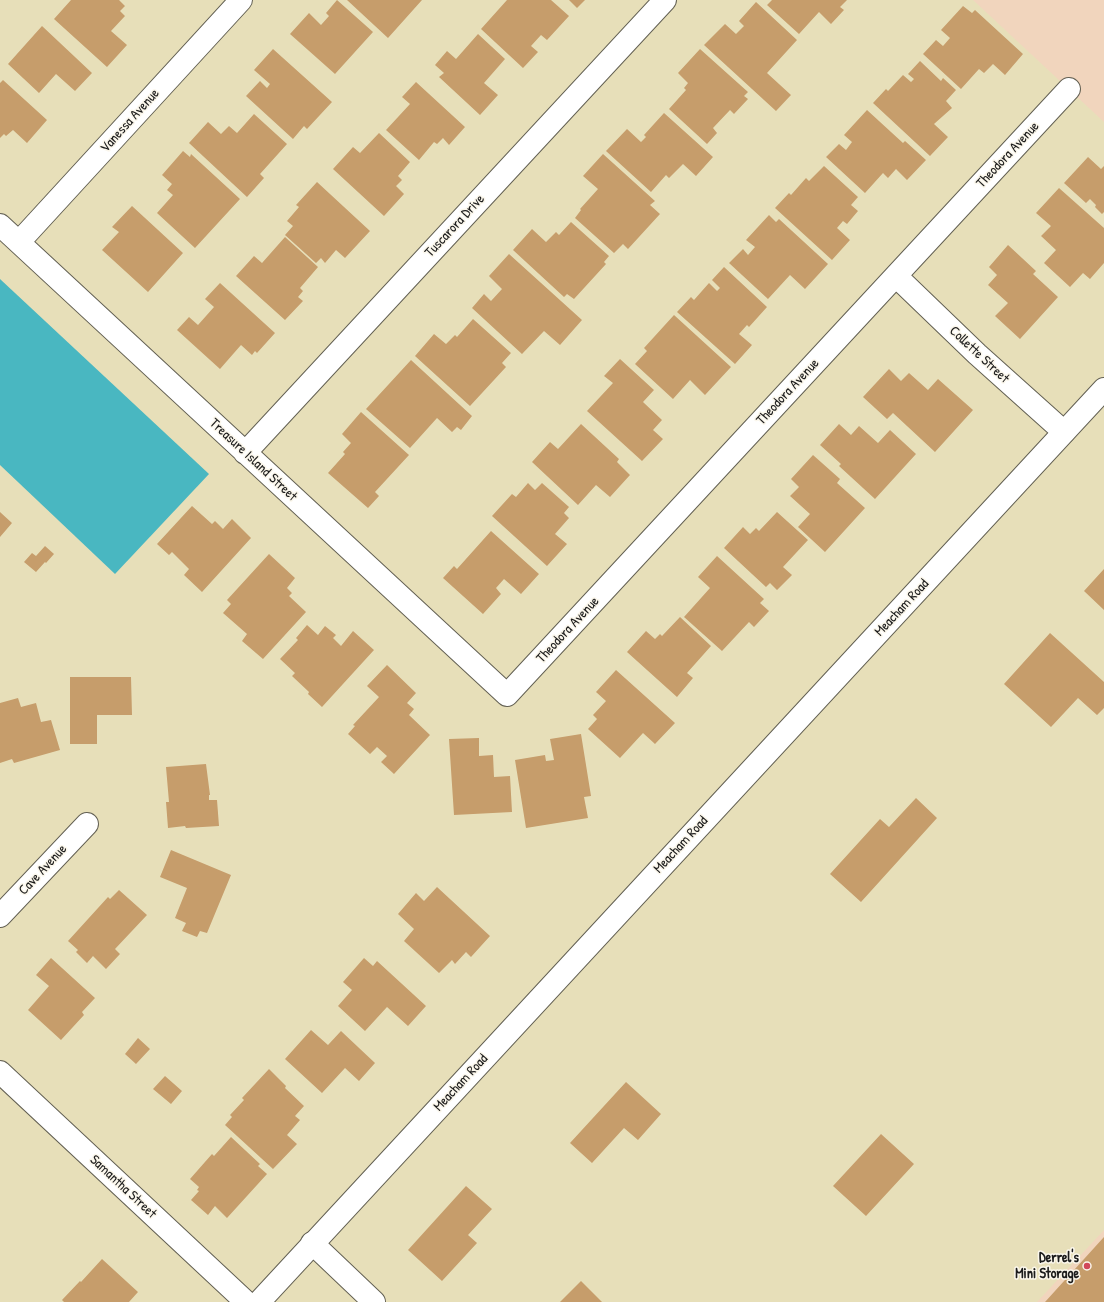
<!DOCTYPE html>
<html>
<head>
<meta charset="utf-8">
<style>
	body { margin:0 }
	canvas { display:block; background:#e7dfb9 }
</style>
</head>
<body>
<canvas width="1104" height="1302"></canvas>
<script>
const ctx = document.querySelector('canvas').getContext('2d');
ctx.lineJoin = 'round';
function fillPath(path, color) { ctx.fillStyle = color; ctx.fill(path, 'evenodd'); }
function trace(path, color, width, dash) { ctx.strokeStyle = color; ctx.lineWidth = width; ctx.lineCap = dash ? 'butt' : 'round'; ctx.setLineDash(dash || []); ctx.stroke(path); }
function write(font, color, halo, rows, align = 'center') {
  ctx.font = font + ' "Patrick Hand",sans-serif'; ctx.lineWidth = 3; ctx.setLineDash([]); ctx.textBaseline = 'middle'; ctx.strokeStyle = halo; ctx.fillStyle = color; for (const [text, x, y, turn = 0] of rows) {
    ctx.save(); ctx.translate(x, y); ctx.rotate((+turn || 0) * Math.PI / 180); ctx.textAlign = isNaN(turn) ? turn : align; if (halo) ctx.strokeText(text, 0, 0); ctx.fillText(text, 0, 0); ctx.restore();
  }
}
fillPath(new Path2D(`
	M 973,0 L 1104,0 L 1104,122 Z
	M 1104,1230 L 1104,1302 L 1037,1302 Z`), '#f1d5bd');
fillPath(new Path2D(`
	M 0,279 L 209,474 L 115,574 L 0,465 Z`), '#49b7c1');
fillPath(new Path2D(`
	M 71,0 L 119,0 L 125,6 L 120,11 L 125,16 L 111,31 L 127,45 L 107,67 L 54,19 Z
	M 337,0 L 373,32 L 335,74 L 290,34 L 309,13 L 321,25 L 329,16 L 326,13 Z
	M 347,0 L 422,0 L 388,38 Z
	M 507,0 L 551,0 L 569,16 L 547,40 L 541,35 L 531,46 L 538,52 L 523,68 L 481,29 Z
	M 569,0 L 585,0 L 577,8 Z
	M 772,0 L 847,0 L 840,7 L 844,10 L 831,24 L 819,12 L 799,34 L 767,5 Z
	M 756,2 L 797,40 L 767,73 L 791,95 L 776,111 L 704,45 L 725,24 L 736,34 L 744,26 L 739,21 Z
	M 963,6 L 972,13 L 975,10 L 1023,54 L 1005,75 L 993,64 L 984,73 L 979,69 L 961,89 L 923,54 L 936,40 L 943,46 L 950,38 L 941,30 Z
	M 42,26 L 92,73 L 75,91 L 56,74 L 39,93 L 8,64 Z
	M 478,34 L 505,59 L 484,83 L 498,95 L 480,115 L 439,77 L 444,73 L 435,65 L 447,51 L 456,59 Z
	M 273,49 L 332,102 L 307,129 L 304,126 L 293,139 L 246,96 L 260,81 L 267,88 L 270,84 L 254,70 Z
	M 700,49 L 748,92 L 744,96 L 748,99 L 734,114 L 730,110 L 713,128 L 717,133 L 707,144 L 669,109 L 686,90 L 684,88 L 688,83 L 678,73 Z
	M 920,61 L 941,81 L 943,78 L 956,90 L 946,101 L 952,108 L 934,124 L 948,137 L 930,156 L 873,103 L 886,89 L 888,91 L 903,75 L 911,82 L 914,79 L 908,74 Z
	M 3,80 L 47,120 L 27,143 L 13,130 L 6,136 L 4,134 L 0,138 L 0,83 Z
	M 416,82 L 465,127 L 449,145 L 443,138 L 437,144 L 434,142 L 419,160 L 386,130 L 410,104 L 402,97 Z
	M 867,110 L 903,143 L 905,141 L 926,160 L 907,180 L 896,169 L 888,178 L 883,173 L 865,193 L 826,157 L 839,144 L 846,150 L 852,142 L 844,135 Z
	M 664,113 L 713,157 L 696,176 L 683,164 L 669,178 L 666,175 L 651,192 L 606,151 L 627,129 L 641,142 L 646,137 L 644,135 Z
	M 254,114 L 287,144 L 260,174 L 264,178 L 247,197 L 189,143 L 208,122 L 221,134 L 229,126 L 237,133 Z
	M 379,133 L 410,162 L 398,176 L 402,180 L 396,186 L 404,194 L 384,216 L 333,169 L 353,147 L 360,153 Z
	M 183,151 L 190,157 L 191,154 L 240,199 L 195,248 L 157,213 L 173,195 L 167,190 L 172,184 L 162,175 Z
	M 603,154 L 655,201 L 650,205 L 660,214 L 628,249 L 623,244 L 614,253 L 575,218 L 581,210 L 580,209 L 598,189 L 583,176 Z
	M 1088,157 L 1101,169 L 1104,166 L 1104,212 L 1102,214 L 1095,207 L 1096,205 L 1090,199 L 1086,203 L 1064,183 Z
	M 824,166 L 858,197 L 851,205 L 858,211 L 847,224 L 843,221 L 837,228 L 850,240 L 832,260 L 775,208 L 789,193 L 791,195 L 806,178 L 809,181 Z
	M 317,182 L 370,231 L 345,258 L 336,250 L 325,263 L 321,258 L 316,263 L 285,235 L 293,226 L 287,221 L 299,207 L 296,205 Z
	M 1059,188 L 1104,228 L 1104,263 L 1090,279 L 1083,273 L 1070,287 L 1044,263 L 1056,250 L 1041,236 L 1051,226 L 1036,213 Z
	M 132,206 L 183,253 L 148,292 L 102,250 L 119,232 L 112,227 Z
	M 769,215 L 776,222 L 779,219 L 828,264 L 805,289 L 790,275 L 768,299 L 729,263 L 743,249 L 748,255 L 755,247 L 746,240 Z
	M 571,222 L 609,256 L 604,262 L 606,264 L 574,299 L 567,294 L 564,297 L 513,250 L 532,229 L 546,242 L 556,232 L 559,235 Z
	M 285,237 L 318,267 L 300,288 L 303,291 L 298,297 L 303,301 L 285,320 L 236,276 L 254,256 L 262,263 Z
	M 1008,245 L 1036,271 L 1033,274 L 1058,297 L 1020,339 L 995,316 L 1008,303 L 988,285 L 997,275 L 989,267 Z
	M 509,254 L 582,320 L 560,345 L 544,331 L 522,354 L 472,308 L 484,294 L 491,301 L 502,289 L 489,276 Z
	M 724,267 L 767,307 L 749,327 L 747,325 L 739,334 L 752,345 L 735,364 L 677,312 L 691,297 L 694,300 L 709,283 L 717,291 L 720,288 L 712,280 Z
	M 220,283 L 275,333 L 257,353 L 255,351 L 252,355 L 241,345 L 220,369 L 177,330 L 189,317 L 198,325 L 214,307 L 205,299 Z
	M 674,315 L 731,367 L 705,395 L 690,380 L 673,399 L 635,364 L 647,351 L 644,348 Z
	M 473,319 L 511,353 L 502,363 L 506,367 L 470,406 L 415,356 L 434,334 L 446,344 L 455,335 L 457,337 Z
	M 620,359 L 654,390 L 643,402 L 662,420 L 653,430 L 663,439 L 642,461 L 587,411 L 613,383 L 604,376 Z
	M 411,360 L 472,416 L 461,430 L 457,427 L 452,432 L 437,418 L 410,448 L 366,409 Z
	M 889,369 L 901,381 L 909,373 L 928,390 L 938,379 L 973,410 L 935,452 L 893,413 L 887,419 L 863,397 Z
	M 361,412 L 409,455 L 375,492 L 379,496 L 368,508 L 328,473 L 345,454 L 343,452 L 351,443 L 342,434 Z
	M 581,424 L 619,459 L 617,462 L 630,475 L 610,497 L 596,485 L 578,505 L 532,462 L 550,442 L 558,449 Z
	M 839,424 L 851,435 L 859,426 L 878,443 L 890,430 L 916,454 L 875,499 L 839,466 L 841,464 L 820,445 Z
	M 813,455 L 840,479 L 837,483 L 865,508 L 825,552 L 798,527 L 810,514 L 790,496 L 799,487 L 791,479 Z
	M 528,483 L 535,490 L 542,483 L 569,507 L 564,513 L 569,518 L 555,534 L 567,544 L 547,566 L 492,516 L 512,494 L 516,497 Z
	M 192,506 L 212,524 L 215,521 L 223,529 L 232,519 L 251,538 L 202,592 L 184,575 L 189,569 L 172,552 L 169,555 L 157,544 Z
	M 0,512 L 12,523 L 0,537 Z
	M 777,512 L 808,540 L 783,567 L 792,575 L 777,590 L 770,583 L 766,587 L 724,548 L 743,527 L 750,534 L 756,528 L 759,531 Z
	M 491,531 L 539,574 L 521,594 L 504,579 L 496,588 L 501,594 L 483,614 L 443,578 L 454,566 L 457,569 Z
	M 45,546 L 54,554 L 46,563 L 45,562 L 36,572 L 24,562 L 32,553 L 36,556 Z
	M 269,554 L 295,578 L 287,588 L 292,593 L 289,596 L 306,612 L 263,659 L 242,641 L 247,634 L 223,613 L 231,604 L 227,600 Z
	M 717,556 L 764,599 L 760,603 L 769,611 L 754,627 L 749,622 L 722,651 L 684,617 L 710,588 L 698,577 Z
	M 1104,569 L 1104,610 L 1084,591 Z
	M 680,617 L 711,646 L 687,673 L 693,678 L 677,697 L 627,652 L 646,631 L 655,639 L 660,634 L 662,636 Z
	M 307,625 L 318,635 L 325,626 L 336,635 L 333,638 L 341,646 L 353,631 L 374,650 L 322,707 L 308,694 L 309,692 L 292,676 L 295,673 L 280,659 L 298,640 L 296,638 Z
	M 1050,633 L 1104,682 L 1104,708 L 1097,715 L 1078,698 L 1051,727 L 1004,684 Z
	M 387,665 L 416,693 L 407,703 L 414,709 L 409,715 L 430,735 L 394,774 L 381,762 L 387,756 L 377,747 L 370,754 L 348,734 L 355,726 L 353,725 L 379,697 L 367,686 Z
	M 616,670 L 675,723 L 655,744 L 643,733 L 620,758 L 588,729 L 597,719 L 593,715 L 606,701 L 596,692 Z
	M 70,677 L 131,677 L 132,715 L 97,715 L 97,744 L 70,744 Z
	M 18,698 L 21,707 L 36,703 L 41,722 L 51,720 L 60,750 L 14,763 L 12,759 L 0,763 L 0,703 Z
	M 581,734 L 591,796 L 584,797 L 588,818 L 526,828 L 515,760 L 545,755 L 546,761 L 554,760 L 550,739 Z
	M 479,738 L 479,756 L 493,755 L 494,777 L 510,776 L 512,812 L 454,815 L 449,739 Z
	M 206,764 L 210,795 L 209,795 L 209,800 L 217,800 L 219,826 L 186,828 L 185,826 L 168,828 L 166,802 L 169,802 L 166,767 Z
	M 916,798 L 937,818 L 861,902 L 830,874 L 880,819 L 889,827 Z
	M 171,850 L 231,875 L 207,933 L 200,931 L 197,937 L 182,931 L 186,923 L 175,918 L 187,888 L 160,877 Z
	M 437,887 L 490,936 L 471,957 L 466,952 L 455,964 L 452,960 L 439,973 L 404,941 L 414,929 L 398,914 L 416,893 L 424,901 Z
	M 119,890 L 147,915 L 115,949 L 120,954 L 106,969 L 93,956 L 87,963 L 76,952 L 78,950 L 68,941 L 108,897 L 110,899 Z
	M 51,958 L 95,998 L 82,1012 L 84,1015 L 61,1040 L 28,1010 L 49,986 L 36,975 Z
	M 364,958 L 373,966 L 377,961 L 426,1006 L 408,1026 L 387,1007 L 365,1031 L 338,1006 L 352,990 L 343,982 Z
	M 311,1030 L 328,1045 L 341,1031 L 375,1063 L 359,1081 L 345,1068 L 322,1093 L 285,1059 Z
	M 138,1038 L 150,1049 L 136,1064 L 125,1054 Z
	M 269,1069 L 286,1086 L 285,1088 L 304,1106 L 295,1116 L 300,1120 L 287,1135 L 297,1144 L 273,1169 L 225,1125 L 232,1117 L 230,1115 L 244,1100 L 242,1098 Z
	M 165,1076 L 182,1091 L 171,1104 L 153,1089 Z
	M 626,1082 L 661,1114 L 638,1140 L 624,1128 L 592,1163 L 570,1143 Z
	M 881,1134 L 914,1164 L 866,1216 L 833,1186 Z
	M 231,1137 L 260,1164 L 258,1166 L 267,1174 L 227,1218 L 215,1206 L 208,1215 L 191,1200 L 199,1191 L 197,1190 L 199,1187 L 190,1179 L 212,1154 L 214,1156 Z
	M 466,1186 L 492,1209 L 468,1235 L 477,1243 L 442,1281 L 408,1250 Z
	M 1104,1237 L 1104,1302 L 1045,1302 Z
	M 102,1259 L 138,1292 L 129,1302 L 64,1302 L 62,1300 L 80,1281 L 81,1282 Z
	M 581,1281 L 602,1302 L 560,1302 Z`), '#c69d6b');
const street = new Path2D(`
	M 0,225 L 507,695 L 1069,89
	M 19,242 L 241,0
	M 896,276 L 977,354 L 1064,432
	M 245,453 L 665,0
	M 0,916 L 87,824
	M 0,1072 L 246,1302
	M 312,1243 L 374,1302`);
const secondary = new Path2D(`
	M 259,1302 L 1104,389`);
trace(street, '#636053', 24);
trace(secondary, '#636053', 24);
trace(street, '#fff', 22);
trace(secondary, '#fff', 22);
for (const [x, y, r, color] of [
	[1087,1266,4,"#d1495b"]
]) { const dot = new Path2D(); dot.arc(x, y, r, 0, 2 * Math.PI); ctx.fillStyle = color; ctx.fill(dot); trace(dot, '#fbf7ec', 1.5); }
write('14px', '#1c1c1c', '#fbf7ec', [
	["Vanessa Avenue",130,121,-48],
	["Theodora Avenue",1008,155,-47],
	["Tuscarora Drive",455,226,-47],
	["Collette Street",979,355,43],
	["Theodora Avenue",788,392,-47],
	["Treasure Island Street",253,460,43],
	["Meacham Road",902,608,-47],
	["Theodora Avenue",568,630,-47],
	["Meacham Road",681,845,-47],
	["Cave Avenue",43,870,-47],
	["Meacham Road",461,1083,-47],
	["Samantha Street",123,1187,43]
]);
write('bold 14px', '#1c1c1c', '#fbf7ec', [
	["Derrel's",1079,1258],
	["Mini Storage",1079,1274]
], 'right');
</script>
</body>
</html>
